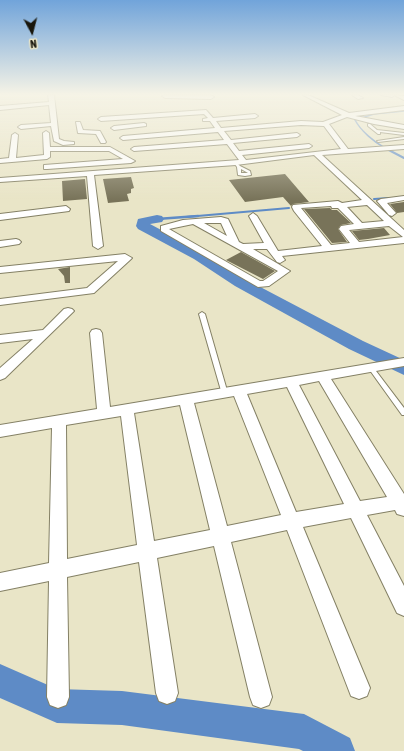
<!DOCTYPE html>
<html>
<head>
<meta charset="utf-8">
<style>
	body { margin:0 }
	#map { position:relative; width:404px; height:751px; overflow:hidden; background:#e9e5c7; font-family:"Asap Condensed",sans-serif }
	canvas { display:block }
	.north { position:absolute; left:12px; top:12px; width:40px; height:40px; -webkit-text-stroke:3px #e9e5c7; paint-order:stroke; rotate:173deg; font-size:11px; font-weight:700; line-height:16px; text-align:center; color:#18160c }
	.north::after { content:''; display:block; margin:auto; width:14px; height:18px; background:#18160c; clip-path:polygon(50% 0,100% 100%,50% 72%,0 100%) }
</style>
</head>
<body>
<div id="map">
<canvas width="404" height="751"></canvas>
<div class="north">N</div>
</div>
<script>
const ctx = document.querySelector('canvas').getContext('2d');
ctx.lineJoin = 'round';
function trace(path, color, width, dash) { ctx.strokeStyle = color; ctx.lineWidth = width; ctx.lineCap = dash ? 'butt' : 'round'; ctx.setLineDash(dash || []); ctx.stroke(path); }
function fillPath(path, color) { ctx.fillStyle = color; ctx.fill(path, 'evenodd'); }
trace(new Path2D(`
	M 385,148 C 374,142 361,131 355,120 L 374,114 L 404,111`), '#5e8bc6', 1.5);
trace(new Path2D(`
	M 383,147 L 404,158
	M 374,199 L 389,198
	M 186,217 L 289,208`), '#5e8bc6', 2);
trace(new Path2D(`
	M 157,219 L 198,216`), '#5e8bc6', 2.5);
fillPath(new Path2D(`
	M 157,215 L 162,216 L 164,219 L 162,222 L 150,224 L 204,253 L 247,280 L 363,341 L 404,360 L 404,375 L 349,349 L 235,286 L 194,259 L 138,229 L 136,226 L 138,219 Z
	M 0,664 L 57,689 L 122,691 L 304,714 L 350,738 L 355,751 L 303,751 L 299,749 L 122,725 L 57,723 L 0,698 Z`), '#5e8bc6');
fillPath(new Path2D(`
	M 285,174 L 309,202 L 293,204 L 291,206 L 283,197 L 245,202 L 229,180 Z
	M 131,177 L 134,188 L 131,189 L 131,193 L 127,194 L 129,201 L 108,203 L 103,179 Z
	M 85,179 L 87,199 L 63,201 L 62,181 Z
	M 404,202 L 404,212 L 397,213 L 390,204 Z
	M 330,208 L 332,210 L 337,210 L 351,223 L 341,225 L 338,229 L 347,242 L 332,243 L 304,209 Z
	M 384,228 L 390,235 L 368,239 L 359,240 L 352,231 Z
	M 241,252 L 275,271 L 263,279 L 226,260 Z
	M 70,267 L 70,283 L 65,283 L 64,276 L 58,269 Z`), '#787359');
const service = new Path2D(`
	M 368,124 L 370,124 L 377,130 L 404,133 L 404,135 L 380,132 L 380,134 L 378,134 L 368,126 Z
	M 404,137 L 404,139 L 378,142 L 377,141 Z
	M 236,162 L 240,166 L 250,171 L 251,175 L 245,176 L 238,175 L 237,167 L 234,163 ZM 241,169 L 248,173 L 241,173 Z
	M 202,312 L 205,314 L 228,394 L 227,396 L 223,396 L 222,394 L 199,314 Z
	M 371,366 L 373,367 L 404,408 L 404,415 L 402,415 L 369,369 L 368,368 L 369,367 Z`);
const minor = new Path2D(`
	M 48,95 L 54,95 L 59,139 L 64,141 L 74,142 L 74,144 L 63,145 L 54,141 L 51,126 L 21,129 L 18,127 L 21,125 L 51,123 L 49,105 L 0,110 L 0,106 L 49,102 Z
	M 164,95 L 211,95 L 214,97 L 211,99 L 165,98 L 162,96 Z
	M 303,95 L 308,95 L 349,113 L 404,106 L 404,110 L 355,116 L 404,125 L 404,129 L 374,124 L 347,117 L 329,124 L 348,149 L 404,145 L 404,149 L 322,155 L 404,230 L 404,243 L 282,256 L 285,260 L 280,263 L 277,262 L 267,249 L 253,249 L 290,271 L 269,286 L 258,287 L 161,231 L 161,226 L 183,220 L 221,217 L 228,219 L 239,242 L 243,244 L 264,243 L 249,216 L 253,213 L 257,216 L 278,251 L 322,246 L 294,211 L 292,207 L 293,205 L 338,201 L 342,203 L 362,200 L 314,155 L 236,165 L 94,175 L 103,246 L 98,249 L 93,246 L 87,176 L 0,182 L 0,178 L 239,160 L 227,144 L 134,151 L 131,149 L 134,147 L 224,140 L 218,132 L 123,140 L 120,138 L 123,136 L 215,128 L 210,121 L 203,121 L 203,119 L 208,118 L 204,114 L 101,121 L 98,119 L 101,117 L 206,110 L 213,118 L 255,114 L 258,116 L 255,118 L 216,121 L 221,128 L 301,121 L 323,122 L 342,115 ZM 301,125 L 324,126 L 341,149 L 246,160 L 242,155 L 309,148 L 312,146 L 309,144 L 239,151 L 233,143 L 297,137 L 300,135 L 297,133 L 231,140 L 224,131 ZM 367,205 L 384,221 L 362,223 L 347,207 ZM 331,206 L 332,208 L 338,208 L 354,224 L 341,226 L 339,229 L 350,243 L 331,245 L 301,208 ZM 204,223 L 221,223 L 227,236 ZM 193,224 L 278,271 L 263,281 L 260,281 L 169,229 ZM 389,226 L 403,237 L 359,242 L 349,230 Z
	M 352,95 L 358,95 L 363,98 L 358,99 Z
	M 381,95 L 395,95 L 392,97 Z
	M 395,95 L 404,96 L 404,100 L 396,96 Z
	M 76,122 L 80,122 L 83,130 L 100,131 L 106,142 L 105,143 L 101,143 L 96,134 L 78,133 Z
	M 144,123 L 146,124 L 146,126 L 114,130 L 111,128 L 114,126 Z
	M 46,131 L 49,133 L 50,147 L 110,147 L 135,161 L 131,163 L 47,169 L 44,169 L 44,165 L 123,159 L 109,151 L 50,151 L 50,157 L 47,159 L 0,163 L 0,159 L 9,158 L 12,135 L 15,133 L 18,135 L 16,158 L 44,155 L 43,133 Z
	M 404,196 L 404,200 L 387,203 L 396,213 L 392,216 L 389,215 L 377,201 L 381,199 Z
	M 66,206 L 70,209 L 69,211 L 0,220 L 0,214 Z
	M 16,239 L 19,240 L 21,242 L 19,244 L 0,247 L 0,241 Z
	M 125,254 L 132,258 L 130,260 L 94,293 L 0,305 L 0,299 L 87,288 L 118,261 L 0,273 L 0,267 Z
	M 68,308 L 72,309 L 74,311 L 72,313 L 5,378 L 0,380 L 0,368 L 33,339 L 0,343 L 0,335 L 43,330 L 64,309 Z
	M 96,329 L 100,330 L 102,333 L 110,407 L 404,358 L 404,366 L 331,379 L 404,494 L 404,516 L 397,514 L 395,510 L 367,515 L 404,586 L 404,616 L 397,613 L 351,518 L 303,527 L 370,688 L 367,696 L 359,699 L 351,696 L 287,530 L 231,542 L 272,697 L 269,705 L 261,708 L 253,705 L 250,697 L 214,546 L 157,558 L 178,693 L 175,701 L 167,704 L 159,701 L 156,693 L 139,562 L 67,577 L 69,697 L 66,705 L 58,708 L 50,705 L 47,697 L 49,581 L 0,591 L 0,573 L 49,563 L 52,428 L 0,437 L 0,425 L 97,409 L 90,333 L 92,330 ZM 319,381 L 387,497 L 360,501 L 299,385 ZM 287,387 L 344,504 L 296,512 L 247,394 ZM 234,396 L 281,515 L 227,526 L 194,403 ZM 180,405 L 210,530 L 154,541 L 134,413 ZM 121,416 L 137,545 L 67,559 L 66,425 Z`);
trace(service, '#848065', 2);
trace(minor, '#848065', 2);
fillPath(service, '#fff');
fillPath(minor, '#fff');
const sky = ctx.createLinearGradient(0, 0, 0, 200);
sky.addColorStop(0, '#71a4da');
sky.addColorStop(0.47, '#f5f3e6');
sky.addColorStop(1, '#f5f3e600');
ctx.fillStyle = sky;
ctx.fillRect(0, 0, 404, 200);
</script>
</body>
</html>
